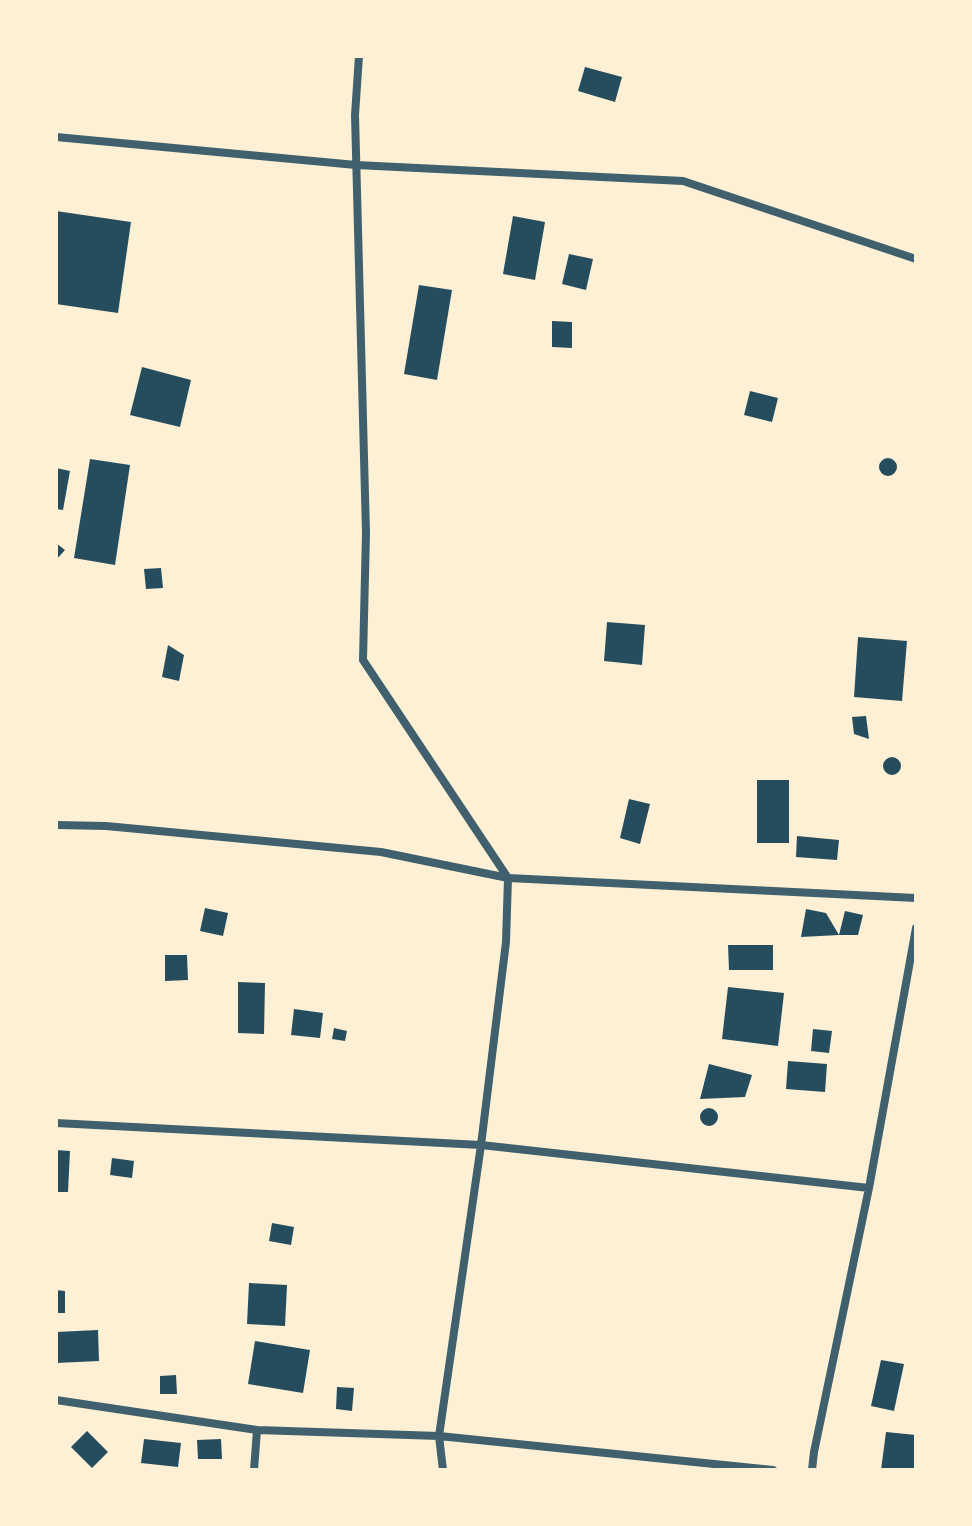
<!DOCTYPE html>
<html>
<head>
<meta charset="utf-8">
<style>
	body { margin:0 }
	#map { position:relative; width:972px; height:1526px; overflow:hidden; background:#fdf0d5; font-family:Rubik,sans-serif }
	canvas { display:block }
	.frame { position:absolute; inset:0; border:58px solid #fdf0d5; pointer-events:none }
</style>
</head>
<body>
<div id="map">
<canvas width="972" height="1526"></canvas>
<div class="frame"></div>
</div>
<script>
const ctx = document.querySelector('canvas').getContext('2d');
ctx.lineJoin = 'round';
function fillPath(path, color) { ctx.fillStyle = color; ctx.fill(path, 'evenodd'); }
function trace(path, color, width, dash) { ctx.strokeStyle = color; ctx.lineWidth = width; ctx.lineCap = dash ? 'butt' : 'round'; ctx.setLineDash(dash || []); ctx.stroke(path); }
fillPath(new Path2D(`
	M 585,67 L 622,77 L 615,102 L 578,91 Z
	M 56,211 L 131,222 L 118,313 L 56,304 Z
	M 513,216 L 545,222 L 535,280 L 503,274 Z
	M 569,254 L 593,259 L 586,290 L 562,284 Z
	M 419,285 L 452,290 L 437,380 L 404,374 Z
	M 552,321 L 572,322 L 572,348 L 552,347 Z
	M 142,367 L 191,380 L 180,427 L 130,415 Z
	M 750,391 L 778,398 L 772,422 L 744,415 Z
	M879 467a9 9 0 1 1 18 0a9 9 0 1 1-18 0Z
	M 90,459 L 130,465 L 115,565 L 74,558 Z
	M 56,468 L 70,471 L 63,510 L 56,509 Z
	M 56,543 L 65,550 L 56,560 Z
	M 161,568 L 163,588 L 146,589 L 144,569 Z
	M 607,622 L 645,625 L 642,665 L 604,661 Z
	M 858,637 L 907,641 L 902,701 L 854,697 Z
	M 168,645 L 184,655 L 179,681 L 162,677 Z
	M 866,716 L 869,739 L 854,734 L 852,717 Z
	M883 766a9 9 0 1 1 18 0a9 9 0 1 1-18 0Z
	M 757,780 L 789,780 L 789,843 L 757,843 Z
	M 629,799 L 650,804 L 640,844 L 620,838 Z
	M 797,836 L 839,840 L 837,860 L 796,857 Z
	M 205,908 L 228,913 L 223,936 L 200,931 Z
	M 806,909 L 826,913 L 839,935 L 801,937 Z
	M 845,911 L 863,915 L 858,935 L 839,935 Z
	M 728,945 L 773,945 L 773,970 L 729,970 Z
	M 165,955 L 187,955 L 188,980 L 165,981 Z
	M 238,982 L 265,983 L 264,1034 L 238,1033 Z
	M 728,987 L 784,993 L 778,1046 L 722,1039 Z
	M 294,1009 L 323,1013 L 320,1038 L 291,1035 Z
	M 334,1028 L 347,1031 L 345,1041 L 332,1039 Z
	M 813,1029 L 832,1031 L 829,1053 L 811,1051 Z
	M 788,1061 L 827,1064 L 825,1092 L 786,1089 Z
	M 709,1064 L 752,1075 L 745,1097 L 700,1099 Z
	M700 1117a9 9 0 1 1 18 0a9 9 0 1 1-18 0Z
	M 56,1150 L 70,1151 L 68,1192 L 56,1192 Z
	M 112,1158 L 134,1161 L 132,1178 L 110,1175 Z
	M 272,1223 L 294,1227 L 291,1245 L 269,1241 Z
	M 249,1283 L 287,1285 L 285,1326 L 247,1324 Z
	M 56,1290 L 65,1291 L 65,1313 L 56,1313 Z
	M 98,1330 L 99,1361 L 56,1363 L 56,1332 Z
	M 255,1341 L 310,1350 L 303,1393 L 248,1384 Z
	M 881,1360 L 904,1364 L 894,1411 L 871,1406 Z
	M 176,1375 L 177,1394 L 160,1394 L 160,1376 Z
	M 337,1387 L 354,1388 L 352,1411 L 336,1409 Z
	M 87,1431 L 108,1452 L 92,1468 L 71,1447 Z
	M 886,1432 L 916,1435 L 914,1470 L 881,1470 Z
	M 144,1439 L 181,1443 L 178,1467 L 141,1463 Z
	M 221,1439 L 222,1459 L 198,1459 L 197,1440 Z`), '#264d5e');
trace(new Path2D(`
	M 359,56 L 355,115 L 366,533 L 363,660 L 508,878 L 506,942 L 481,1145 L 439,1436 L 443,1470
	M 56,137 L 356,165 L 683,181 L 916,259
	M 56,825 L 106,826 L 381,852 L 508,878 L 916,898
	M 56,1123 L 481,1145 L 869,1188
	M 56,1400 L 257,1430
	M 254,1470 L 257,1430 L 439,1436 L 773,1470
	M 812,1470 L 814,1452 L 869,1188 L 916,928`), '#3f606c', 8);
</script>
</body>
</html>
